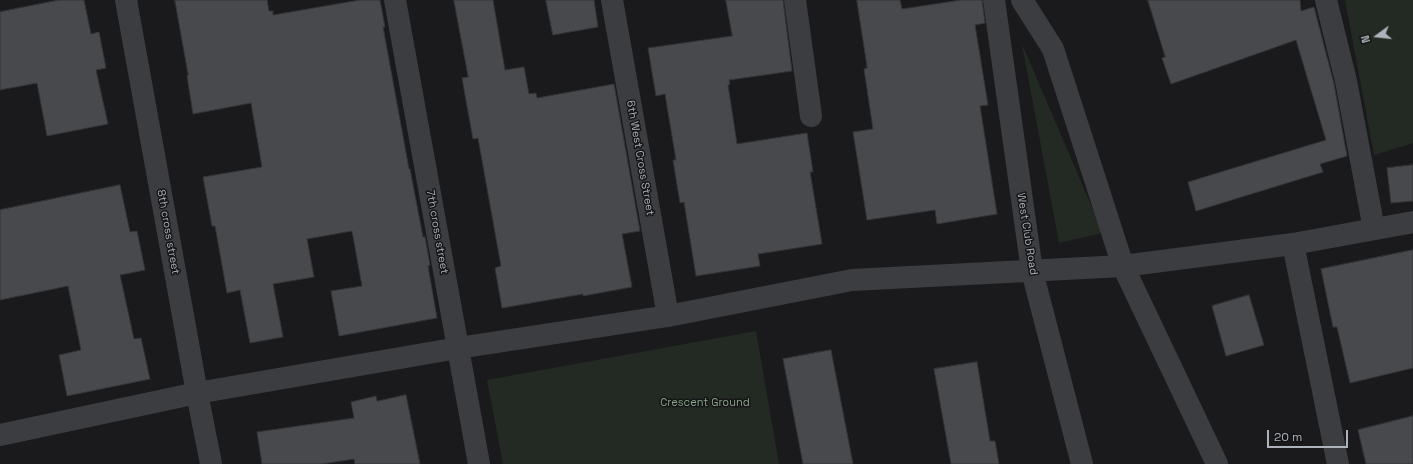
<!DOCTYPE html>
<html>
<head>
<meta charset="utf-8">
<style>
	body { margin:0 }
	#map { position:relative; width:1413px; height:464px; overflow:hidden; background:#1a1a1c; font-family:"Space Grotesk",sans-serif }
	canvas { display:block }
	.north { position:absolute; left:1357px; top:16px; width:40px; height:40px; -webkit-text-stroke:3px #151517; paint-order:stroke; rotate:255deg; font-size:11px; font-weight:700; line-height:16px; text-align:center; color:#aeb3bb }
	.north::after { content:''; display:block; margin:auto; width:14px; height:18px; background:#aeb3bb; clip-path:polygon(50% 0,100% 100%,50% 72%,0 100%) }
	.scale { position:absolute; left:1267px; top:430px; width:81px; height:18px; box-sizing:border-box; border:2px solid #aeb3bb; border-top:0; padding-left:5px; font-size:12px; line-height:14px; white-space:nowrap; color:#aeb3bb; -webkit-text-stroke:3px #151517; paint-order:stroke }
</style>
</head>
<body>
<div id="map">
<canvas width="1413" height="464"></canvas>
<div class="north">N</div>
<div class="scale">20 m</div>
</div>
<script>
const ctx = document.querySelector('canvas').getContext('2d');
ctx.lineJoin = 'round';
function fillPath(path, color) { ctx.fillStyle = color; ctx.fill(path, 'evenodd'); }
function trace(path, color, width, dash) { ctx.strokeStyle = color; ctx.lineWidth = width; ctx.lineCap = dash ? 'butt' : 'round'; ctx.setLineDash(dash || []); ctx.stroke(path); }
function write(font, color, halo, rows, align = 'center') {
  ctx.font = font + ' "Space Grotesk",sans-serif'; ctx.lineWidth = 3; ctx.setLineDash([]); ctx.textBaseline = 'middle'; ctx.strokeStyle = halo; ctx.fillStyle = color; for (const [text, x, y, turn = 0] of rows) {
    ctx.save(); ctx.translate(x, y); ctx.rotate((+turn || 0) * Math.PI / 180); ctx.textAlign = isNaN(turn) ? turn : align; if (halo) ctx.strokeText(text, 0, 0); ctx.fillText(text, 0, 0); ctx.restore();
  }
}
fillPath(new Path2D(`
	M 1345,0 L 1413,0 L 1413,143 L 1374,155 Z
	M 1022,44 L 1103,233 L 1059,243 Z
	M 756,331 L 779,464 L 503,464 L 487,380 Z`), '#222a23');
const building = new Path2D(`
	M 59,0 L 84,0 L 91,34 L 99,32 L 106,68 L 96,70 L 108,124 L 47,136 L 37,83 L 0,90 L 0,12 Z
	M 175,0 L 267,0 L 269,11 L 273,11 L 273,15 L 360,0 L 380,0 L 385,27 L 383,27 L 409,169 L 410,169 L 423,237 L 425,237 L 430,265 L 428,266 L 437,318 L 339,336 L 331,291 L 362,286 L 352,231 L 307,239 L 314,277 L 273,284 L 283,337 L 250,343 L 240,290 L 227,293 L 215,226 L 212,226 L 203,177 L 262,167 L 251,103 L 193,114 L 187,76 L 188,75 Z
	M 454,0 L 493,0 L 505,70 L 524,67 L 529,94 L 536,93 L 537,98 L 614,84 L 640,231 L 622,234 L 632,287 L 583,296 L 583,294 L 502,308 L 495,268 L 501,266 L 478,138 L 473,139 L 467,106 L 462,78 L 468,77 Z
	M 546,0 L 594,0 L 598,27 L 553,35 Z
	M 726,0 L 783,0 L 792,71 L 729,80 L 730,84 L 728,85 L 737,144 L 807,133 L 813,172 L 810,172 L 822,244 L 758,254 L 760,266 L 696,276 L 684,202 L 680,203 L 673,160 L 676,160 L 665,94 L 656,96 L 648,48 L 732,36 Z
	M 857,0 L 900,0 L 902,9 L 961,0 L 982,0 L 985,23 L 975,25 L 988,105 L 980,106 L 997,214 L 937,224 L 935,210 L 867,220 L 853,132 L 873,129 L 864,69 L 867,68 Z
	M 1148,0 L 1300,0 L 1301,11 L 1314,7 L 1334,84 L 1347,156 L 1320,164 L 1323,172 L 1196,211 L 1188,182 L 1326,140 L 1296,40 L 1171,84 L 1162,58 L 1165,57 Z
	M 1413,165 L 1413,201 L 1391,203 L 1387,168 Z
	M 120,185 L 130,232 L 137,231 L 145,270 L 120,275 L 134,339 L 141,338 L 150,379 L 67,396 L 59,355 L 81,350 L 68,286 L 0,300 L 0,210 Z
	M 1413,250 L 1413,368 L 1350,383 L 1337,327 L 1333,327 L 1321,269 Z
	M 1249,295 L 1264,345 L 1226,356 L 1212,306 Z
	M 831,350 L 853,464 L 803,464 L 783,359 Z
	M 977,362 L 990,441 L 995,441 L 999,464 L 951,464 L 934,369 Z
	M 406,395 L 420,464 L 355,464 L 354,459 L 322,464 L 262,464 L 257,432 L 354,418 L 351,402 L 376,396 L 377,401 Z
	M 1413,416 L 1413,464 L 1366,464 L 1358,430 Z`);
fillPath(building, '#47494c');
trace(building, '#343538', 1);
trace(new Path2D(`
	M 126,0 L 197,393 L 211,464
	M 395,0 L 479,464
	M 612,0 L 668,316
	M 795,0 L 811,116
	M 994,0 L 1032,271 L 1082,464
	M 1022,0 L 1053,49 L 1123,266 L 1217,464
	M 1326,0 L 1346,81 L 1374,229
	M 1293,244 L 1338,464
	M 0,435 L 197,393 L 458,348 L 668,316 L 852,280 L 1123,266 L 1293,244 L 1413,222`), '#3c3d41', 22);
write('11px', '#aeb3bb', '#151517', [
	["6th West Cross Street",640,158,80],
	["8th cross street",168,232,80],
	["7th cross street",437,232,80],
	["West Club Road",1027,234,81]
]);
write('11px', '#88a487', '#151517', [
	["Crescent Ground",705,403]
]);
</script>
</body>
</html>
